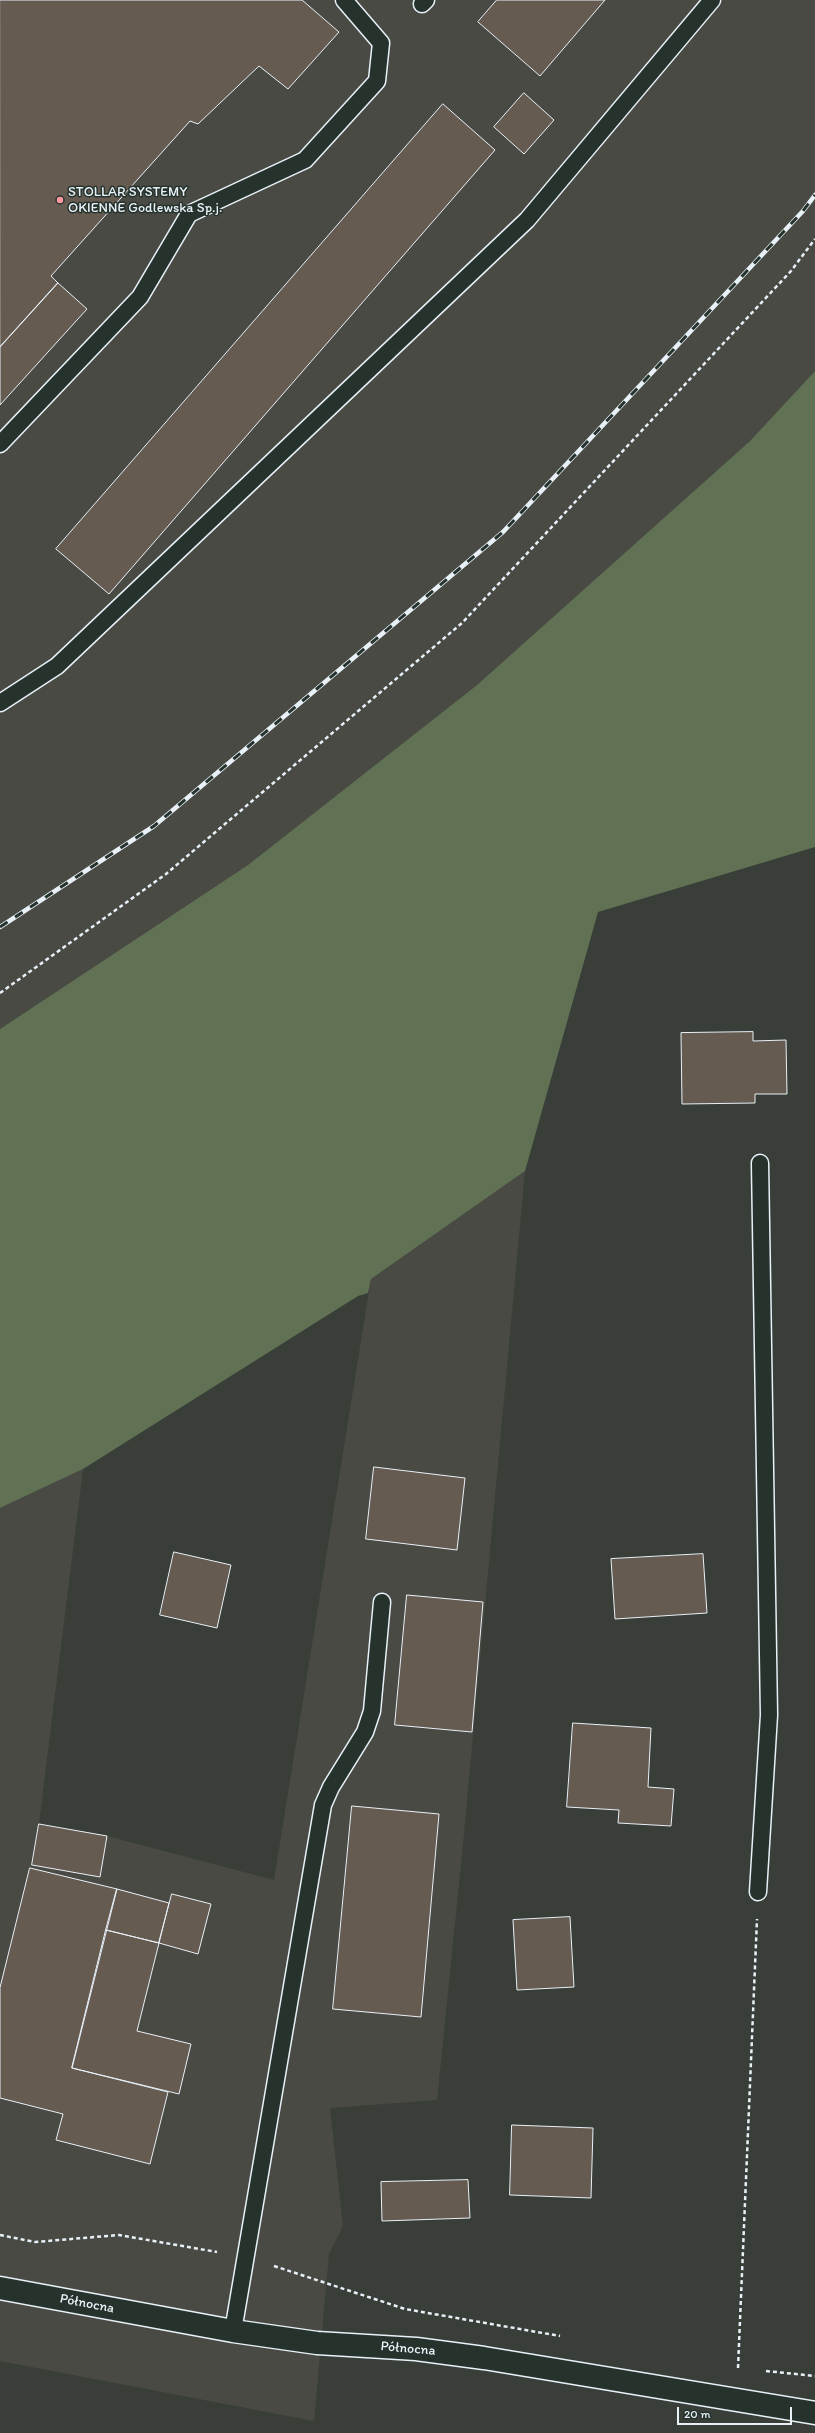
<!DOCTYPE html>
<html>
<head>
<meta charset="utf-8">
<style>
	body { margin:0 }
	#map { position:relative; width:815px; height:2433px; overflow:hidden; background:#393f38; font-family:Itim,sans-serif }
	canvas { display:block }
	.scale { position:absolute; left:677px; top:2407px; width:115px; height:18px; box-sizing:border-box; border:2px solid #e8f1f8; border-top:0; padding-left:5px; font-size:12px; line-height:14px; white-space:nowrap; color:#e8f1f8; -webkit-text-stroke:3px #26332d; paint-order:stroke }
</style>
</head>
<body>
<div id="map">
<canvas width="815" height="2433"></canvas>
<div class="scale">20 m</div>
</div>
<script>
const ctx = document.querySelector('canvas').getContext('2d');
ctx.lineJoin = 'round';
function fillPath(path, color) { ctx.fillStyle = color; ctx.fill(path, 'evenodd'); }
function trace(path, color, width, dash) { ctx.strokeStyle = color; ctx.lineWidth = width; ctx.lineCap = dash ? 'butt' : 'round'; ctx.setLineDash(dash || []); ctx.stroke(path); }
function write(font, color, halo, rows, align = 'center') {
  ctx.font = font + ' Itim,sans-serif'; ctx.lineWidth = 3; ctx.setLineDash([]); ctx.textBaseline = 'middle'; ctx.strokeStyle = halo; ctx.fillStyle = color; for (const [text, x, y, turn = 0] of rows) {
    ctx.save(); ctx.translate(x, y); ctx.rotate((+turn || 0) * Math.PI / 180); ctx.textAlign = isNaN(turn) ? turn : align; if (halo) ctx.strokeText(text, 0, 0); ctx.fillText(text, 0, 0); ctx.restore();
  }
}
fillPath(new Path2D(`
	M 0,0 L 815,0 L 815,371 L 750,441 L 477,685 L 248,865 L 0,1029 Z
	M 525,1171 L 462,1855 L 437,2100 L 330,2108 L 343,2226 L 329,2254 L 314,2421 L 0,2361 L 0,1508 L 83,1469 L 39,1824 L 107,1836 L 274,1880 L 371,1279 Z`), '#494a44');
fillPath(new Path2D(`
	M 815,371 L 815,847 L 598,912 L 525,1171 L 371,1279 L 368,1293 L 358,1296 L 83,1469 L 0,1508 L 0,1029 L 248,865 L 477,685 L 750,441 Z`), '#617154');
const building = new Path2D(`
	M 0,0 L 302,0 L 339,32 L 288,89 L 259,66 L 198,124 L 190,121 L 51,276 L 58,283 L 0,347 Z
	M 497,0 L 605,0 L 540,76 L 478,22 Z
	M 524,93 L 554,120 L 524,154 L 494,127 Z
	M 443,104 L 495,150 L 109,594 L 56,549 Z
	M 58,283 L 87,309 L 0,405 L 0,347 Z
	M 753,1032 L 753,1041 L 786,1040 L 787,1094 L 755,1094 L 755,1103 L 682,1104 L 681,1033 Z
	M 374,1467 L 465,1478 L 457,1550 L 366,1539 Z
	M 174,1552 L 231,1565 L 217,1628 L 160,1615 Z
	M 703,1554 L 707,1613 L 615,1619 L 611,1559 Z
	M 407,1595 L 483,1602 L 472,1732 L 395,1725 Z
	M 573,1723 L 651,1728 L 648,1787 L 674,1789 L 671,1826 L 618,1823 L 619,1810 L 567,1807 Z
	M 352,1806 L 439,1814 L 421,2017 L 333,2009 Z
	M 39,1824 L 107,1836 L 100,1877 L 32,1865 Z
	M 30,1868 L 117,1889 L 72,2068 L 168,2092 L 150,2164 L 56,2140 L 63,2114 L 0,2098 L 0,1988 Z
	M 117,1889 L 169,1903 L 159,1943 L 106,1930 Z
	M 172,1894 L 211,1904 L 198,1954 L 159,1943 Z
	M 570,1917 L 574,1987 L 517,1990 L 513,1920 Z
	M 106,1930 L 159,1943 L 137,2031 L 191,2044 L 179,2094 L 72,2068 Z
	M 512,2125 L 593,2128 L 591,2198 L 510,2195 Z
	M 468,2180 L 470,2218 L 382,2221 L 381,2182 Z`);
fillPath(building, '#665b51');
trace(building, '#e8f1f8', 1);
const service = new Path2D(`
	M 422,4 L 426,0
	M 0,444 L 140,297 L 189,214 L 305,160 L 377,81 L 381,43 L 344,0
	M 0,703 L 57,666 L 527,220 L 712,0
	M 758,1892 L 769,1715 L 760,1163
	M 233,2331 L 323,1805 L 331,1787 L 365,1732 L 372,1711 L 382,1602`);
const tertiary = new Path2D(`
	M 0,2288 L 233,2331 L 317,2343 L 416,2349 L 484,2358 L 815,2413`);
trace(service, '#e8f1f8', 19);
trace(tertiary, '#e8f1f8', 25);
trace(new Path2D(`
	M 0,993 L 166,874 L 462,623 L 791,271 L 815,239
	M 0,2235 L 35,2242 L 119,2235 L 217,2252
	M 274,2266 L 405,2309 L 560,2336
	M 738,2368 L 757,1919
	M 766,2371 L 815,2376`), '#e8f1f8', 2.5, [4, 3]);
trace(service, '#26332d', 16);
trace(tertiary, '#26332d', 22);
const rail = new Path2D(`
	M 0,927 L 154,826 L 503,532 L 803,211 L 815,195`);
trace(rail, '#e8f1f8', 4.5);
trace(rail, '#26332d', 3, [9]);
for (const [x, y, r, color] of [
	[60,200,4,"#ff9aa2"]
]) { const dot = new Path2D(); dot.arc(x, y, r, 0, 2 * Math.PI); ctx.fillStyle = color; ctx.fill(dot); trace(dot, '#26332d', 1.5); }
write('14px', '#e8f1f8', '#26332d', [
	["STOLLAR SYSTEMY",68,192],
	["OKIENNE Godlewska Sp.j.",68,208]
], 'left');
write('14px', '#e8f1f8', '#26332d', [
	["Północna",87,2304,11],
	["Północna",408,2349,5]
]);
</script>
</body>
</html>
